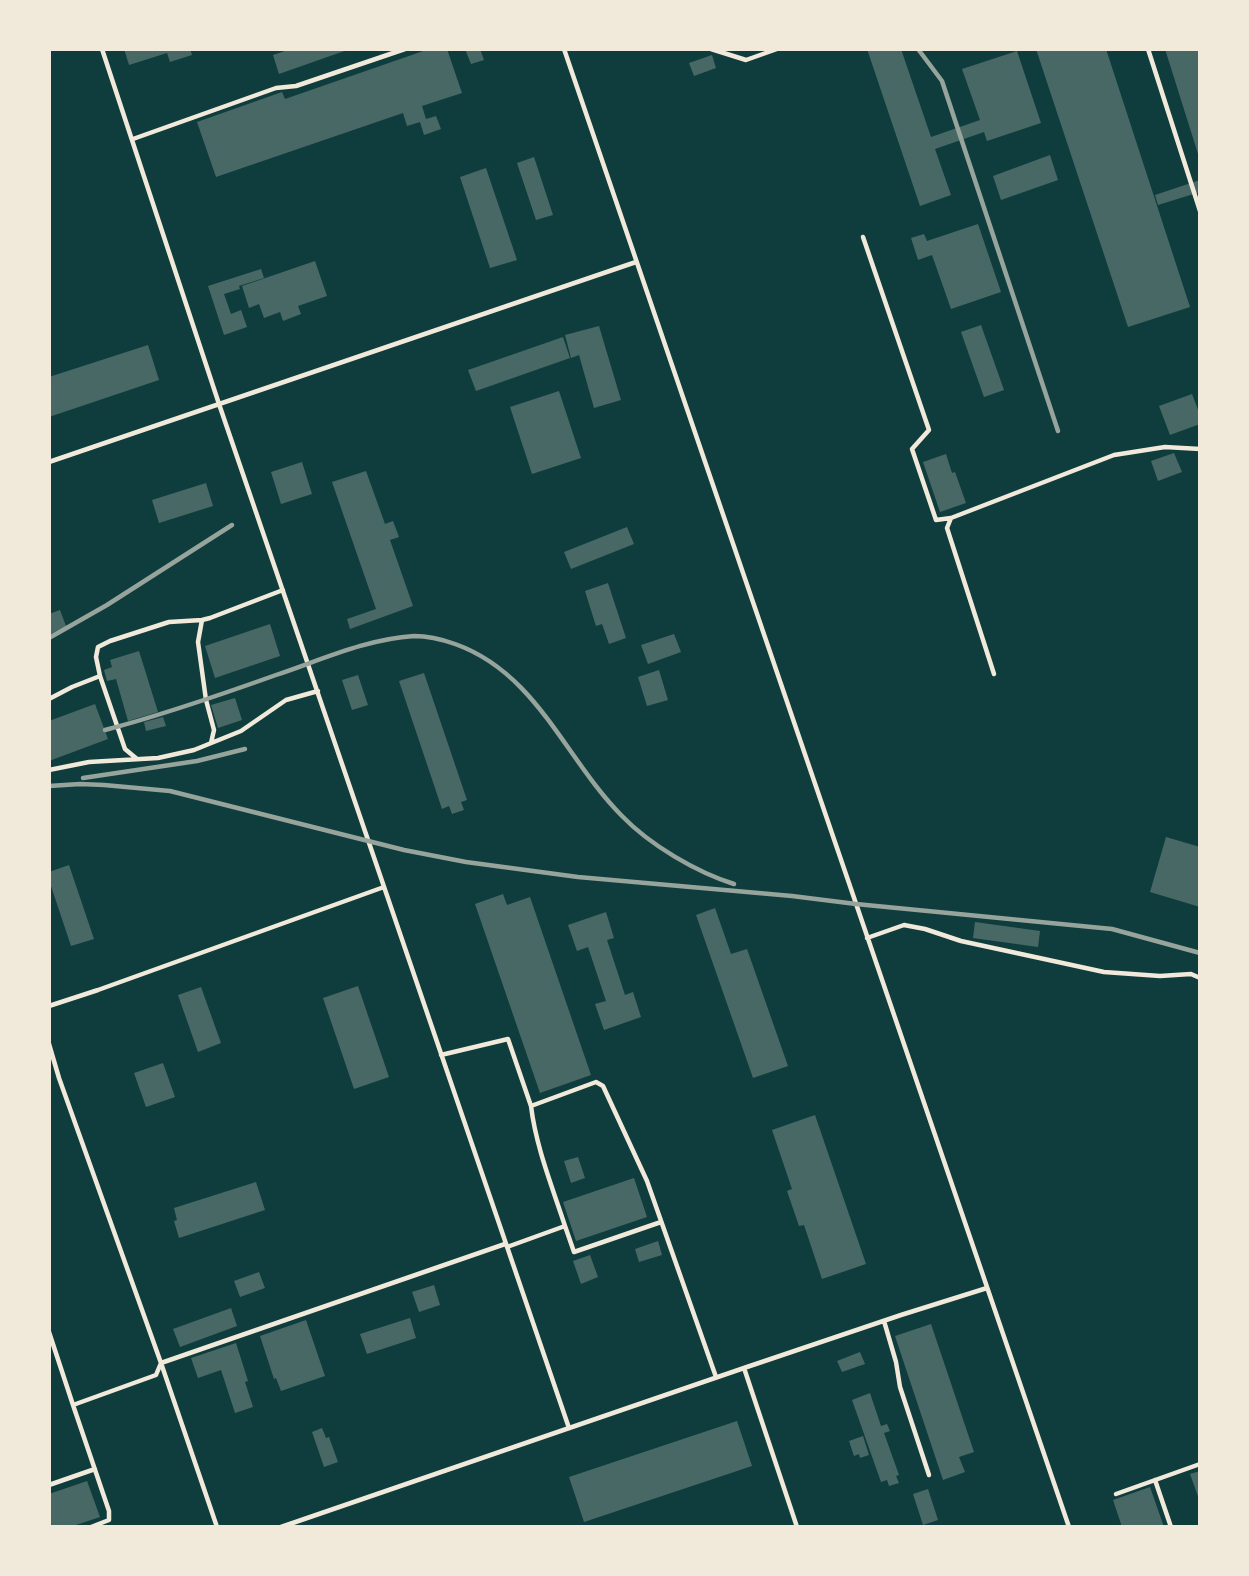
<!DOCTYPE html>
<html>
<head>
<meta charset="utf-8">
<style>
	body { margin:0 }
	#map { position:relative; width:1249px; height:1576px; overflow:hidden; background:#0f3d3e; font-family:"Fira Sans",sans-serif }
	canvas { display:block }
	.frame { position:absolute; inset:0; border:51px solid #f1e9da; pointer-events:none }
</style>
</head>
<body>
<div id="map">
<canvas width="1249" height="1576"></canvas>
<div class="frame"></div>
</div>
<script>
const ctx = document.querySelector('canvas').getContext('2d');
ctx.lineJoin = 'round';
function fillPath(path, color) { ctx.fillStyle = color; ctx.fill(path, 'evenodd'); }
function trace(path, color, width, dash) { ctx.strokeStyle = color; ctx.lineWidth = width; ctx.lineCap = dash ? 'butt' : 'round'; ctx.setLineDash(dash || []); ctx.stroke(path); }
fillPath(new Path2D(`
	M 124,49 L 190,49 L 192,55 L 170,62 L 167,53 L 129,65 Z
	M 291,49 L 350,49 L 279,74 L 273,55 Z
	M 429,49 L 447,49 L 462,93 L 422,106 L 426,119 L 436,116 L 441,129 L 424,135 L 420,122 L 407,126 L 403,113 L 216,177 L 197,122 L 282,92 L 285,99 Z
	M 465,49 L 480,49 L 484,60 L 471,64 Z
	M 867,49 L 901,49 L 931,137 L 980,120 L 962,69 L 1017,51 L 1041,123 L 987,141 L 984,132 L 935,149 L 951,195 L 920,206 Z
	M 1036,49 L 1106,49 L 1190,307 L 1128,327 Z
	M 1165,49 L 1200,49 L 1200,157 L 1199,157 Z
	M 712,55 L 716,68 L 694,76 L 689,63 Z
	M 1050,155 L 1058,180 L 1001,200 L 993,176 Z
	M 534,157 L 553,215 L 536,220 L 517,163 Z
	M 486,168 L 517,260 L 490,268 L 460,177 Z
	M 1200,180 L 1200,192 L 1158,205 L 1155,195 Z
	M 978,224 L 1001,292 L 951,309 L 932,255 L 918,260 L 911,238 L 924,234 L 927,241 Z
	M 315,261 L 327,296 L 298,306 L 301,314 L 283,321 L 280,312 L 264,318 L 259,304 L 249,308 L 242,286 Z
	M 261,269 L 264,278 L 239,286 L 240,289 L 224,294 L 231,314 L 241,310 L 247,327 L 224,335 L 208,286 Z
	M 981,325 L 1004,390 L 984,397 L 961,332 Z
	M 599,326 L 621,400 L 594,408 L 579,355 L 571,358 L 565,335 Z
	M 563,337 L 570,358 L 476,391 L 468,370 Z
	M 148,345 L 159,380 L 49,417 L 49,377 Z
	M 559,391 L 581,458 L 532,474 L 510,407 Z
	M 1192,394 L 1200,415 L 1200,424 L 1170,435 L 1159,406 Z
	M 1174,453 L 1182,472 L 1158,481 L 1151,461 Z
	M 946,454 L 952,473 L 955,472 L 966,503 L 940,512 L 923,462 Z
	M 302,462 L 312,494 L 281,504 L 271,472 Z
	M 366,471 L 385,524 L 393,521 L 399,537 L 390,540 L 413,606 L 350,629 L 347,619 L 376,609 L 332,482 Z
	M 206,483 L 213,506 L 159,523 L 152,500 Z
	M 627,527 L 634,544 L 571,569 L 564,552 Z
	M 608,583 L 626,638 L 609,644 L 602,624 L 596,626 L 585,591 Z
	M 60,610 L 66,626 L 49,635 L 49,614 Z
	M 270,624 L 280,656 L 215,678 L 205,646 Z
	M 674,634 L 681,652 L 648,664 L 641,645 Z
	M 139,651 L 158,712 L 128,721 L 116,679 L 107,681 L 104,670 L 112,667 L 110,660 Z
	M 659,670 L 668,700 L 647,706 L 638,677 Z
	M 424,673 L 467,800 L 461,802 L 464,810 L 452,814 L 449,806 L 442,809 L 399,681 Z
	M 358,675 L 368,705 L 352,710 L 342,680 Z
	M 235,698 L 242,720 L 218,728 L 211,705 Z
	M 95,704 L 108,739 L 49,761 L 49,721 Z
	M 163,717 L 166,726 L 146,731 L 144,722 Z
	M 1166,837 L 1200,847 L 1200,907 L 1150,892 Z
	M 69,865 L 94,939 L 71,946 L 49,880 L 49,872 Z
	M 503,894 L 507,905 L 530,897 L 591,1075 L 540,1093 L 475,904 Z
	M 715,908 L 731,954 L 747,949 L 788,1066 L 753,1078 L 696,915 Z
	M 606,912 L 614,938 L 607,940 L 625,995 L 633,992 L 641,1017 L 604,1030 L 595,1004 L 606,1001 L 588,947 L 577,951 L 568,925 Z
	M 975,922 L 1040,931 L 1038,947 L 973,938 Z
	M 358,986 L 389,1077 L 354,1089 L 323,998 Z
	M 201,987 L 221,1043 L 198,1052 L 178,995 Z
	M 163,1063 L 175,1097 L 146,1107 L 134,1073 Z
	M 815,1115 L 866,1264 L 822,1279 L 804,1225 L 799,1226 L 787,1191 L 792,1189 L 772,1130 Z
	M 578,1157 L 585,1178 L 571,1183 L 564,1161 Z
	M 634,1178 L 647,1217 L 576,1241 L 563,1202 Z
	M 256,1182 L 265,1210 L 179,1238 L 174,1221 L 177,1220 L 174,1208 Z
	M 658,1241 L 662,1255 L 639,1262 L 635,1249 Z
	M 590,1255 L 598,1277 L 581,1284 L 573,1261 Z
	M 259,1272 L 265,1288 L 240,1297 L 234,1281 Z
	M 434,1285 L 440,1305 L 419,1312 L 412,1292 Z
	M 231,1308 L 237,1326 L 180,1347 L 173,1329 Z
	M 410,1318 L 416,1338 L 367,1354 L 360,1334 Z
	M 306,1320 L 325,1376 L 281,1391 L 276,1378 L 274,1379 L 260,1336 Z
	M 931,1324 L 974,1452 L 959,1457 L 965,1472 L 943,1480 L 895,1336 Z
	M 236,1343 L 248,1381 L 245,1382 L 253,1407 L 235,1413 L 221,1370 L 198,1378 L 191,1358 Z
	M 860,1352 L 865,1364 L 842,1372 L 837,1361 Z
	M 870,1393 L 881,1426 L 887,1424 L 890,1431 L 884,1433 L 899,1475 L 896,1476 L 899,1483 L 889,1486 L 887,1480 L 881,1482 L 852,1400 Z
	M 737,1421 L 752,1466 L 584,1522 L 569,1477 Z
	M 322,1428 L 326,1438 L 329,1437 L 338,1462 L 324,1467 L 312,1432 Z
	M 863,1436 L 869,1455 L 860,1458 L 859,1454 L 854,1456 L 849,1441 Z
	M 1200,1471 L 1200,1502 L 1190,1474 Z
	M 87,1481 L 100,1517 L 70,1527 L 49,1527 L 49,1494 Z
	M 1150,1487 L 1164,1527 L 1122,1527 L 1113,1500 Z
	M 928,1489 L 938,1520 L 923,1525 L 913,1494 Z`), '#486865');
trace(new Path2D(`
	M 102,49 L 219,404 L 569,1428
	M 564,49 L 1069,1527
	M 711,49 L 746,60 L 777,49
	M 1148,49 L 1200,211
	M 133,139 L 276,88 L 296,86 L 405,49
	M 863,237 L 929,430 L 912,449 L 936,520 L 951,518
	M 49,462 L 636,262
	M 202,620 L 198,642 L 206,700 L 214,730 L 211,743
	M 994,674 L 947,528 L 951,518 L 1114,455 L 1165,447 L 1200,449
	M 49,699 L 72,687 L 100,676
	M 137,759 L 125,749 L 100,676 L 96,657 L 98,647 L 110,641 L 169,622 L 202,620 L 210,618 L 283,590
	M 49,770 L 89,762 L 158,758 L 194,750 L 241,731 L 286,700 L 318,691
	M 867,938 L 904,925 L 925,929 L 961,941 L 1104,972 L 1160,976 L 1191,974 L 1200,978
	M 49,1006 L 98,990 L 384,887
	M 49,1044 L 59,1078 L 161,1363 L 505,1244
	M 441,1055 L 508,1039 L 531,1106 L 596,1082 L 603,1086 L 647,1181 L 716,1377
	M 565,1226 L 574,1252 L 661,1222
	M 507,1247 L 565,1226 C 552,1186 536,1147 531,1106
	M 884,1321 L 896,1362 L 900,1387 L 929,1475
	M 49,1332 L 73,1405 L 156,1375 L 161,1363 L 217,1527
	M 744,1368 L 797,1527
	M 73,1405 L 109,1511 L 109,1520 L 91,1527
	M 1155,1480 L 1171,1527
	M 49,1485 L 95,1469
	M 1116,1494 L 1200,1464
	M 281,1527 L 744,1368 L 901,1315 L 987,1288`), '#f1e9da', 4.5);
trace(new Path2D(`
	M 918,49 L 942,81 L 1058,431
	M 49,638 L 107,605 L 232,525
	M 105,730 C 163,715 220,695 276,675 C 321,660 366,639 414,636 C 428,636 441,639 455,644 C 537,673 565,759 622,816 C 650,845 696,872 734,884
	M 83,778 L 197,761 L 245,749
	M 49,786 L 80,784 L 104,785 L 170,791 L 404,850 L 466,862 L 578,877 L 792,896 L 856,904 L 1112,929 L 1200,953`), '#97a49c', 4.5);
</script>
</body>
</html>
